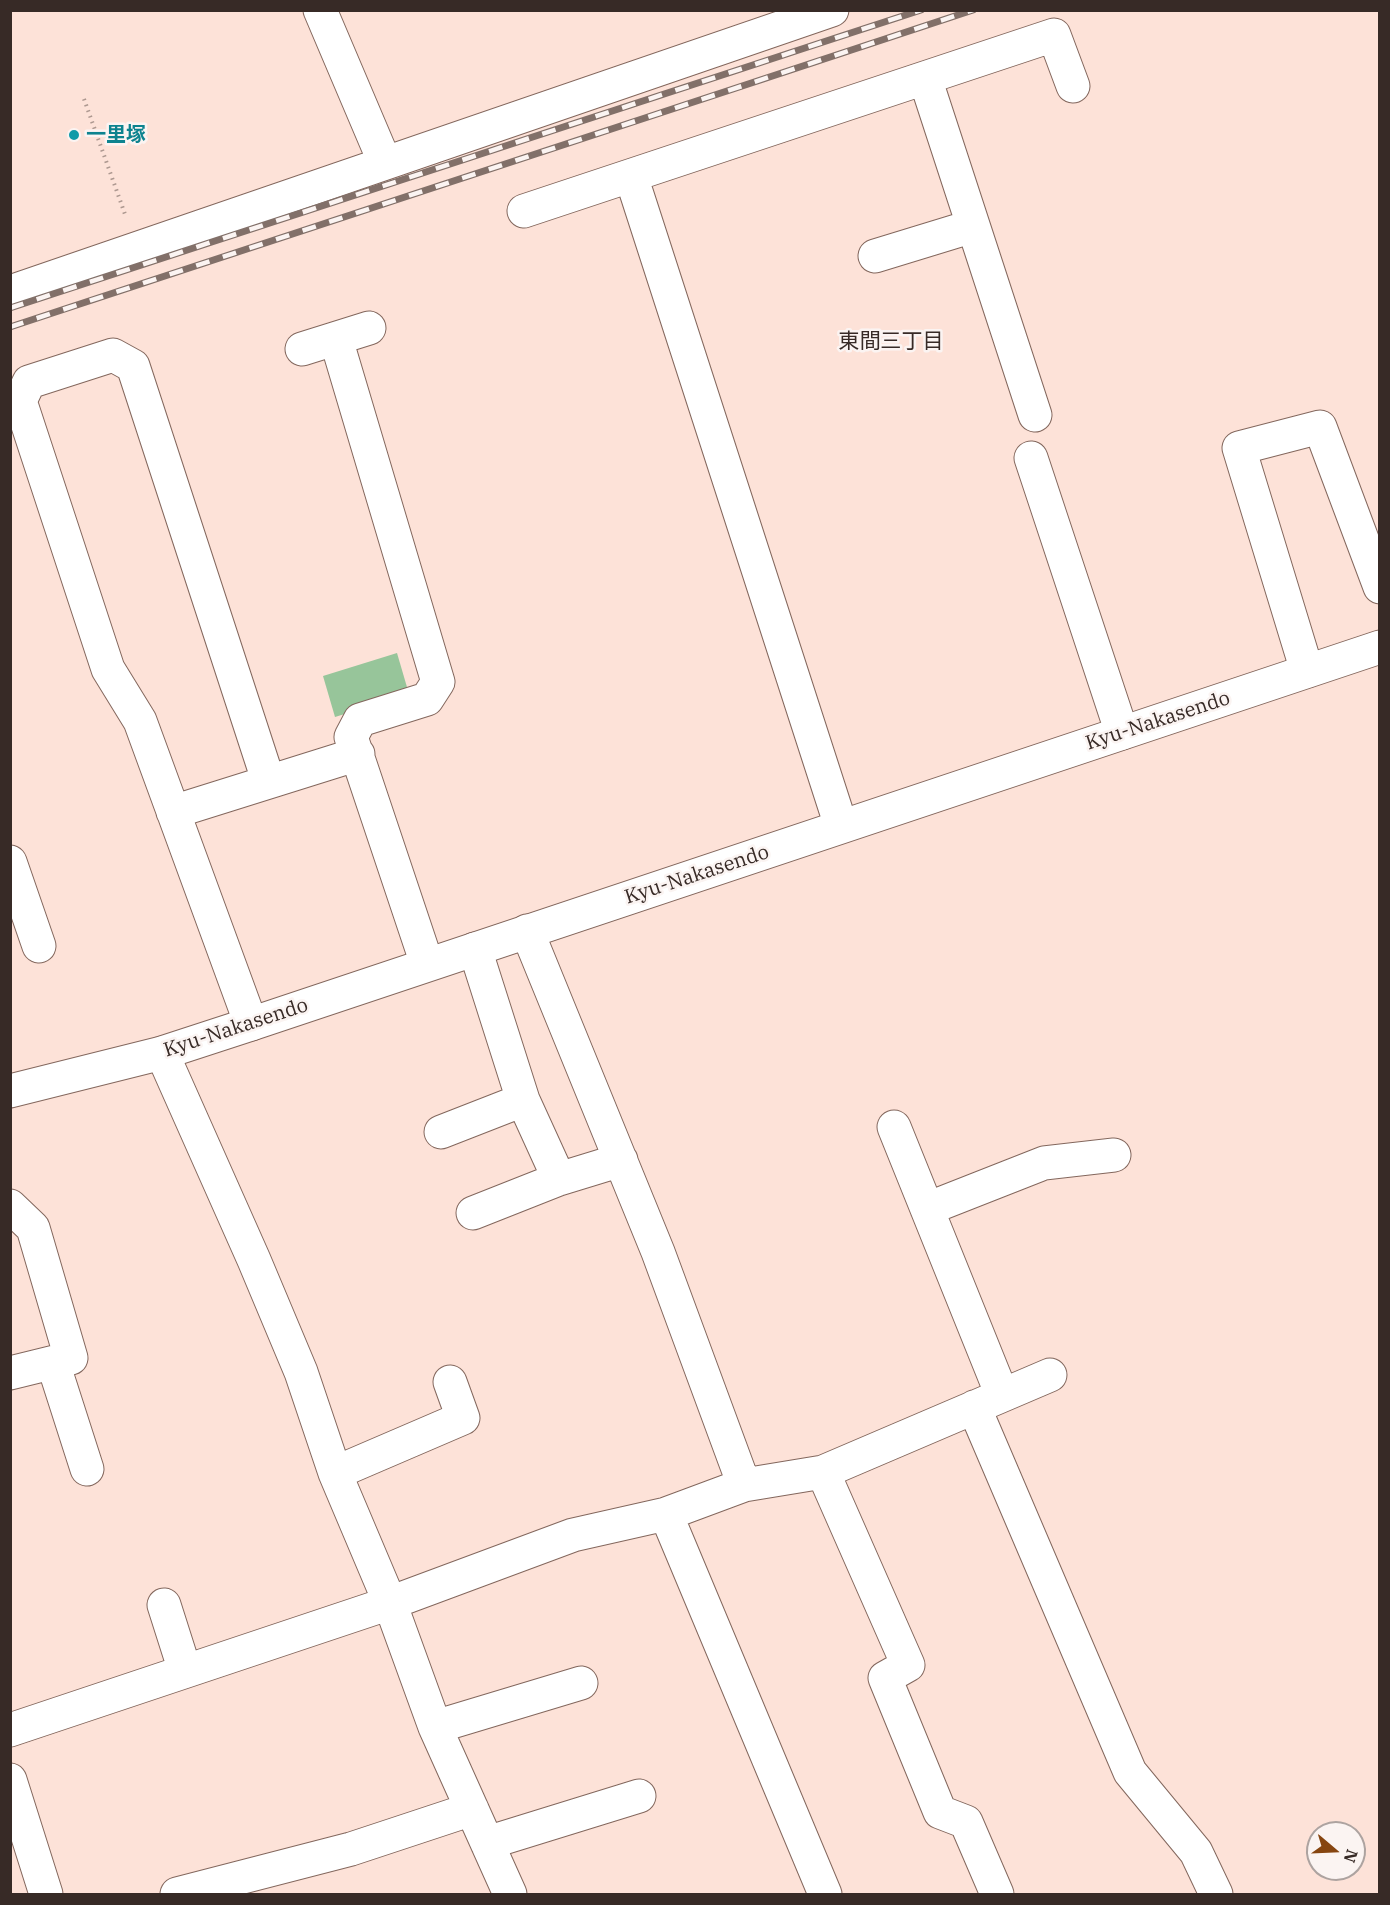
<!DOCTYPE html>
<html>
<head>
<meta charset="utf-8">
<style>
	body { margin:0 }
	#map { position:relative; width:1390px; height:1905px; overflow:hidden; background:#fde2d8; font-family:"IBM Plex Serif",serif }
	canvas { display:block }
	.frame { position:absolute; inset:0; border:12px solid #372a26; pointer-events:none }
	.north { position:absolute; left:1306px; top:1821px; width:60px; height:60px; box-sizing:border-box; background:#fbf4f2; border:2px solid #ada3a0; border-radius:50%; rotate:109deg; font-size:16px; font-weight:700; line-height:24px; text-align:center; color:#372a26 }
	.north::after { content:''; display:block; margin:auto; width:21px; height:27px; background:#864510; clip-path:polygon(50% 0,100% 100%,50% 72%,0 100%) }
</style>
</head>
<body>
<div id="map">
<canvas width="1390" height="1905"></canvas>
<div class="frame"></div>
<div class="north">N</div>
</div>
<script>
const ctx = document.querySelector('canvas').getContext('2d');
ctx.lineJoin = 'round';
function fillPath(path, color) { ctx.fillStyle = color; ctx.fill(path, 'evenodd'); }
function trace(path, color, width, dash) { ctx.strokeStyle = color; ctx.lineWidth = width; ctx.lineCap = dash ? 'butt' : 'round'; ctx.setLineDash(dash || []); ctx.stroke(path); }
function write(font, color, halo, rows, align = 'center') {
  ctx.font = font + ' "IBM Plex Serif","Noto Sans JP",serif'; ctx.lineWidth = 5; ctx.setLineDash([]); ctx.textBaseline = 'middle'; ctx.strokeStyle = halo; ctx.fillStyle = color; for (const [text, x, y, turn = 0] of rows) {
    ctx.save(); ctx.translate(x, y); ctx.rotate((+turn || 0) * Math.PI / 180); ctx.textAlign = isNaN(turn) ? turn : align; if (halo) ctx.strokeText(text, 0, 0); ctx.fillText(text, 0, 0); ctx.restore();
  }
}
fillPath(new Path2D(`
	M 397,653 L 409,694 L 335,717 L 323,676 Z`), '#97c59a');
const minor = new Path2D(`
	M 320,10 L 385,163
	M 925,78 L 1035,415
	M 631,176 L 841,826
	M 524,211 L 1054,35 L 1073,86
	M 875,256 L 973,226
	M 10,292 L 832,10
	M 336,339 L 438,682 L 427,699 L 360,720 L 351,737 L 427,964
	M 302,349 L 369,328
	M 1031,458 L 1122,733
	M 1307,671 L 1239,448 L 1320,427 L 1380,587
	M 173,812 L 358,754
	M 10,862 L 39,946
	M 527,931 L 658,1252 L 744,1485
	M 251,1024 L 140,721 L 108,669 L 20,401 L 29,382 L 113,355 L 133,366 L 268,780
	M 162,1053 L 254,1260 L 301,1372 L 335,1473 L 390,1603 L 435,1727 L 510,1894
	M 894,1127 L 1002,1395
	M 441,1132 L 523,1100
	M 559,1179 L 621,1160
	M 10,1206 L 33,1228 L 71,1358 L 10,1373
	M 927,1209 L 1044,1163 L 1114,1155
	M 473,1213 L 559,1179 L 523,1100 L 475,949
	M 53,1363 L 87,1469
	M 974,1407 L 1130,1772 L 1196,1852 L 1216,1894
	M 823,1472 L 908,1665 L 885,1678 L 940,1812 L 966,1822 L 997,1894
	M 335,1473 L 463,1418 L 450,1382
	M 666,1514 L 825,1894
	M 164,1605 L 185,1671
	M 435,1727 L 581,1683
	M 10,1730 L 390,1603 L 573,1535 L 666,1514 L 744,1485 L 823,1472 L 1050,1375
	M 10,1780 L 46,1894
	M 487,1843 L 639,1796
	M 177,1894 L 351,1849 L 472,1809`);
const major = new Path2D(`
	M 10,1091 L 162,1053 L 251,1024 L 1380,647`);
trace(minor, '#83675d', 35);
trace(major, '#83675d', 35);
trace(new Path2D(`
	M 84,99 L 126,217`), '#ad9890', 4, [1.5, 4.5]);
trace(minor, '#fff', 33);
trace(major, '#fff', 33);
const rail = new Path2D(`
	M 10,308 L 921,10
	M 10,327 L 973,10`);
trace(rail, '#827069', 7);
trace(rail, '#fbf4f2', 4.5, [14]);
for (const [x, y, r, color] of [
	[74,135,6,"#0f9aa8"]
]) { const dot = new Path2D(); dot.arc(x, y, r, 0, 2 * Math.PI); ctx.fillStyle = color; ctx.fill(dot); trace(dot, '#fbf4f2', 2); }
write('bold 20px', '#0d838f', '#fbf4f2', [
	["一里塚",86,135]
], 'left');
write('20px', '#372a26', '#fbf4f2', [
	["Kyu-Nakasendo",1158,721,-18],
	["Kyu-Nakasendo",697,875,-18],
	["Kyu-Nakasendo",236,1028,-18]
]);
write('21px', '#372a26', '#fbf4f2', [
	["東間三丁目",891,342]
]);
</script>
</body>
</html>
